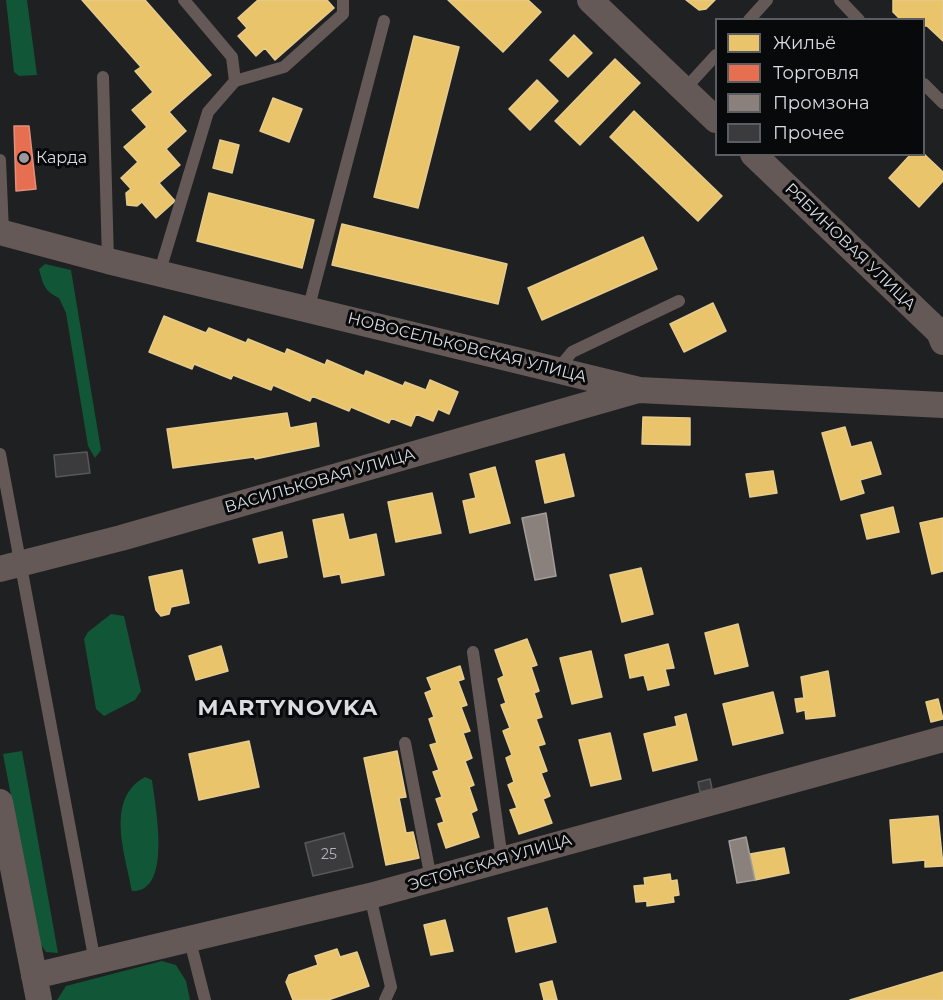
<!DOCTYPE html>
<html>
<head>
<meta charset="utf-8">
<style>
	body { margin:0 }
	#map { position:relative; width:943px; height:1000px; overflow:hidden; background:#1f2022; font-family:Montserrat,sans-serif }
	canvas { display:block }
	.legend { position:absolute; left:715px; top:18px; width:210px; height:138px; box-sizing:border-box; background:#08090b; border:2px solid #5c5d60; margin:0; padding:8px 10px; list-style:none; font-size:18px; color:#dbdcdf }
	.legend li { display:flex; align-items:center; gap:12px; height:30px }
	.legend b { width:30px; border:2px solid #5c5d60 }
</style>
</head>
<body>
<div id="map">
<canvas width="943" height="1000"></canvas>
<ul class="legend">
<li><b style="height:16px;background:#e9c46a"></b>Жильё</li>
<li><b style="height:16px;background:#e76f51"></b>Торговля</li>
<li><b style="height:16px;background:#8a817c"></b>Промзона</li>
<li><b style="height:16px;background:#3b3b3e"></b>Прочее</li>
</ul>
</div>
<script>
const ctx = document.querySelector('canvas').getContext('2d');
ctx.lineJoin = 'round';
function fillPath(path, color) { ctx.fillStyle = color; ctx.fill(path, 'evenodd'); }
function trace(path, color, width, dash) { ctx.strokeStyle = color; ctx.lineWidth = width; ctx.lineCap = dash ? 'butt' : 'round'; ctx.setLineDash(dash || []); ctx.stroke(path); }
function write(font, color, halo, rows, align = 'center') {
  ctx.font = font + ' Montserrat,sans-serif'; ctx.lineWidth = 6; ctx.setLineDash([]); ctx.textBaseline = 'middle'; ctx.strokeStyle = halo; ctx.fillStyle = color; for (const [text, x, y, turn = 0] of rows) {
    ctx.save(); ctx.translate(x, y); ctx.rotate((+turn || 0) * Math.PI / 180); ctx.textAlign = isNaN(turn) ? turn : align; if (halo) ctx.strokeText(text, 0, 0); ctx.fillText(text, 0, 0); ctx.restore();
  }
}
fillPath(new Path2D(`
	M 6,0 L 27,0 L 37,75 L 19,76 L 14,72 Z
	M 45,264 L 71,270 L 101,450 L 95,458 L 88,446 L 66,313 L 59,298 C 44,291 43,284 39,269 Z
	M 111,614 L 124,616 L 141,691 L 135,700 L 104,716 L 96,709 L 84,639 L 88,632 Z
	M 22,751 L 58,953 L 46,952 L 39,942 L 3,754 Z
	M 145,777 L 152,780 C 155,805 173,893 132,891 C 126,856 104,799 145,777 Z
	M 162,961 L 176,965 L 186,981 L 190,1000 L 57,1000 L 66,986 Z`), '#115636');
const homes = new Path2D(`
	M 82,0 L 145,0 L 211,75 L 169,112 L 186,131 L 166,149 L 180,165 L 159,183 L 175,201 L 156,218 L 142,202 L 137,206 L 127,205 L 126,193 L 131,189 L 121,178 L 138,162 L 124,147 L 147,127 L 132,110 L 153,92 L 135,71 L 141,67 Z
	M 258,0 L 327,0 L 334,8 L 275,60 L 265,48 L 256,56 L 238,36 L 247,28 L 238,18 Z
	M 448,0 L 528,0 L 541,12 L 503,52 Z
	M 686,0 L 715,0 L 706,9 L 699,10 Z
	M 893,0 L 943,0 L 943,41 L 927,26 L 924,26 L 924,20 L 901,20 L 893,12 Z
	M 574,35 L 592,53 L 568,77 L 550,60 Z
	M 414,36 L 459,47 L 418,208 L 374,197 Z
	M 615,59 L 640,83 L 580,145 L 555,121 Z
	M 537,80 L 558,101 L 530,130 L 509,109 Z
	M 273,98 L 302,109 L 289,142 L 260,131 Z
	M 634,111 L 722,196 L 698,221 L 610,137 Z
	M 220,140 L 239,145 L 232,173 L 213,168 Z
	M 911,154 L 924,154 L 943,172 L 943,181 L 919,207 L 889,178 Z
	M 209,193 L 314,220 L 302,268 L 197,241 Z
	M 342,224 L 507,264 L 498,304 L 332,265 Z
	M 643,237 L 657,269 L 542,320 L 528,288 Z
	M 713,303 L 726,331 L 684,352 L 670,324 Z
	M 164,316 L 206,333 L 209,328 L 246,343 L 248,339 L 285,354 L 287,349 L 325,365 L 327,360 L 364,376 L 366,371 L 403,386 L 405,382 L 426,390 L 430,380 L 458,392 L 449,414 L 438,409 L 433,421 L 416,414 L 411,426 L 391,418 L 389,423 L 351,407 L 349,411 L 312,396 L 310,401 L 273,385 L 271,390 L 233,375 L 231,379 L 194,364 L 192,369 L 149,352 Z
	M 287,413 L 290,428 L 316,423 L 319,446 L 255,459 L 254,457 L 173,468 L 167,429 Z
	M 643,417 L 690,418 L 690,445 L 642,444 Z
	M 845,427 L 851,447 L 871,442 L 881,474 L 860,480 L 864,493 L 841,500 L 822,433 Z
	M 564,454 L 574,496 L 545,503 L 536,461 Z
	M 495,467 L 510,523 L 470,533 L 463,501 L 476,498 L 470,474 Z
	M 773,471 L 777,493 L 750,497 L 746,474 Z
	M 432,493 L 441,533 L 396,542 L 388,502 Z
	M 893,507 L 899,532 L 867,539 L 861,515 Z
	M 343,514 L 349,540 L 376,534 L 384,575 L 342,583 L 340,574 L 324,577 L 313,520 Z
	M 943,518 L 943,571 L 932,574 L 920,523 Z
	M 282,532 L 287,557 L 259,563 L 253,539 Z
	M 641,568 L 653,614 L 622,622 L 610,575 Z
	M 182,570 L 189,603 L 171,607 L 169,614 L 161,616 L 156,610 L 149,577 Z
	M 738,624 L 748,666 L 715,674 L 705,633 Z
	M 527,639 L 537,665 L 531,667 L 539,691 L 534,693 L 542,717 L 536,719 L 545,744 L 538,746 L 547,771 L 541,773 L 550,796 L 543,799 L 552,823 L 519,834 L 510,810 L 517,808 L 508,785 L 514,782 L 506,758 L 512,755 L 503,731 L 510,728 L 501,705 L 506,703 L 498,679 L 504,676 L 495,650 Z
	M 668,644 L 674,668 L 665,669 L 669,685 L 648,690 L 644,675 L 630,678 L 625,655 Z
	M 221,646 L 228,671 L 196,680 L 189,656 Z
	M 591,651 L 602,697 L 572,704 L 560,658 Z
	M 460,666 L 464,679 L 458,681 L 467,705 L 461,707 L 470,731 L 463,733 L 472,758 L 465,761 L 474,785 L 469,787 L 477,810 L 471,813 L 479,837 L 446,848 L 438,824 L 444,822 L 436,799 L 442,797 L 433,772 L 439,770 L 430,745 L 437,743 L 429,719 L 434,717 L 425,693 L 432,690 L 427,678 Z
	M 828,671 L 835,716 L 806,719 L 805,710 L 797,712 L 795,699 L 804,698 L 801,677 Z
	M 773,692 L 783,733 L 733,745 L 723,704 Z
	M 938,699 L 943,719 L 931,722 L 926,702 Z
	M 686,714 L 697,760 L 653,771 L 644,734 L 677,726 L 675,717 Z
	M 610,733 L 621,779 L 591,786 L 579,740 Z
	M 249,741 L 259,787 L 199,800 L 189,754 Z
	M 397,751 L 406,797 L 399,798 L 406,833 L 413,832 L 419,858 L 386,865 L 364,758 Z
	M 938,816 L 943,866 L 925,867 L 925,860 L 893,863 L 890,820 Z
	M 784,848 L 789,873 L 755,880 L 750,854 Z
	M 670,874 L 671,881 L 677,880 L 679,895 L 673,896 L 674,902 L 647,906 L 647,901 L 636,902 L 634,886 L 645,885 L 644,878 Z
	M 547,908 L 556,942 L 516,952 L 508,918 Z
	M 445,920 L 453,951 L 431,955 L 424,925 Z
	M 337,949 L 340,957 L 357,952 L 369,986 L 328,1000 L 293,1000 L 286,982 L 289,975 L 318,965 L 315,956 Z
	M 943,972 L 943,1000 L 850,1000 Z
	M 552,981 L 557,1000 L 544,1000 L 540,984 Z`);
fillPath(homes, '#e9c46a');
trace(homes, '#e5cb8d', 1.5);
const shops = new Path2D(`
	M 14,126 L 29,126 L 36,189 L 16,191 Z`);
fillPath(shops, '#e76f51');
trace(shops, '#e3907c', 1.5);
const industry = new Path2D(`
	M 546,513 L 556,576 L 535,580 L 522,518 Z
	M 746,837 L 755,880 L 737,883 L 729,841 Z`);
fillPath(industry, '#8a817c');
trace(industry, '#a29c9a', 1.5);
const building = new Path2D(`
	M 87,452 L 90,473 L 56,477 L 54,455 Z
	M 710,779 L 712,789 L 700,792 L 698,782 Z
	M 344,833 L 353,867 L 313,876 L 305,843 Z`);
fillPath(building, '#3b3b3e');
trace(building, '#58585a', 1.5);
trace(new Path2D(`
	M 840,0 L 859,20
	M 749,20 L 767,0
	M 103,77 L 108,261
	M 235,81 L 284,67 L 343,14 L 343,0
	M 924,84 L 943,103
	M 684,90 L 716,55
	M 0,160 L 3,232
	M 159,274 L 208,112 L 235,81 L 232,57 L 184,0
	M 308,310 L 384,21
	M 557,370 L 572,352 L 679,301
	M 0,454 L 95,962
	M 473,652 L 502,859
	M 405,743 L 431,879
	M 370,896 L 391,987 L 385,1000
	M 190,941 L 205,1000`), '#655958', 12);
trace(new Path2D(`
	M 590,0 L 716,120
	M 753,154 L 939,332 L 943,342
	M 0,232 L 108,261 L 639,390 L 943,405
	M 0,569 L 121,538 L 638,390
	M 0,802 L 39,1000
	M 34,976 L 370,896 L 943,739`), '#655958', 26);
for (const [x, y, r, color] of [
	[24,158,6,"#999a9d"]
]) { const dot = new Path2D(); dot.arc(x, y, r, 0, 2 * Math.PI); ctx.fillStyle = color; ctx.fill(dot); trace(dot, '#08090b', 2); }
write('14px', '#b3b4b7', null, [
	["25",329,855]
]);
write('16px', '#dbdcdf', '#08090b', [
	["Карда",36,158]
], 'left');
write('16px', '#dbdcdf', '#08090b', [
	["РЯБИНОВАЯ УЛИЦА",850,247,44],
	["НОВОСЕЛЬКОВСКАЯ УЛИЦА",467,348,14],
	["ВАСИЛЬКОВАЯ УЛИЦА",320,481,-16],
	["ЭСТОНСКАЯ УЛИЦА",490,863,-16]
]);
ctx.letterSpacing = '1.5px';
write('bold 22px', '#dbdcdf', '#08090b', [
	["MARTYNOVKA",288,709]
]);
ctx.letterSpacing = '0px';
</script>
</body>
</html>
